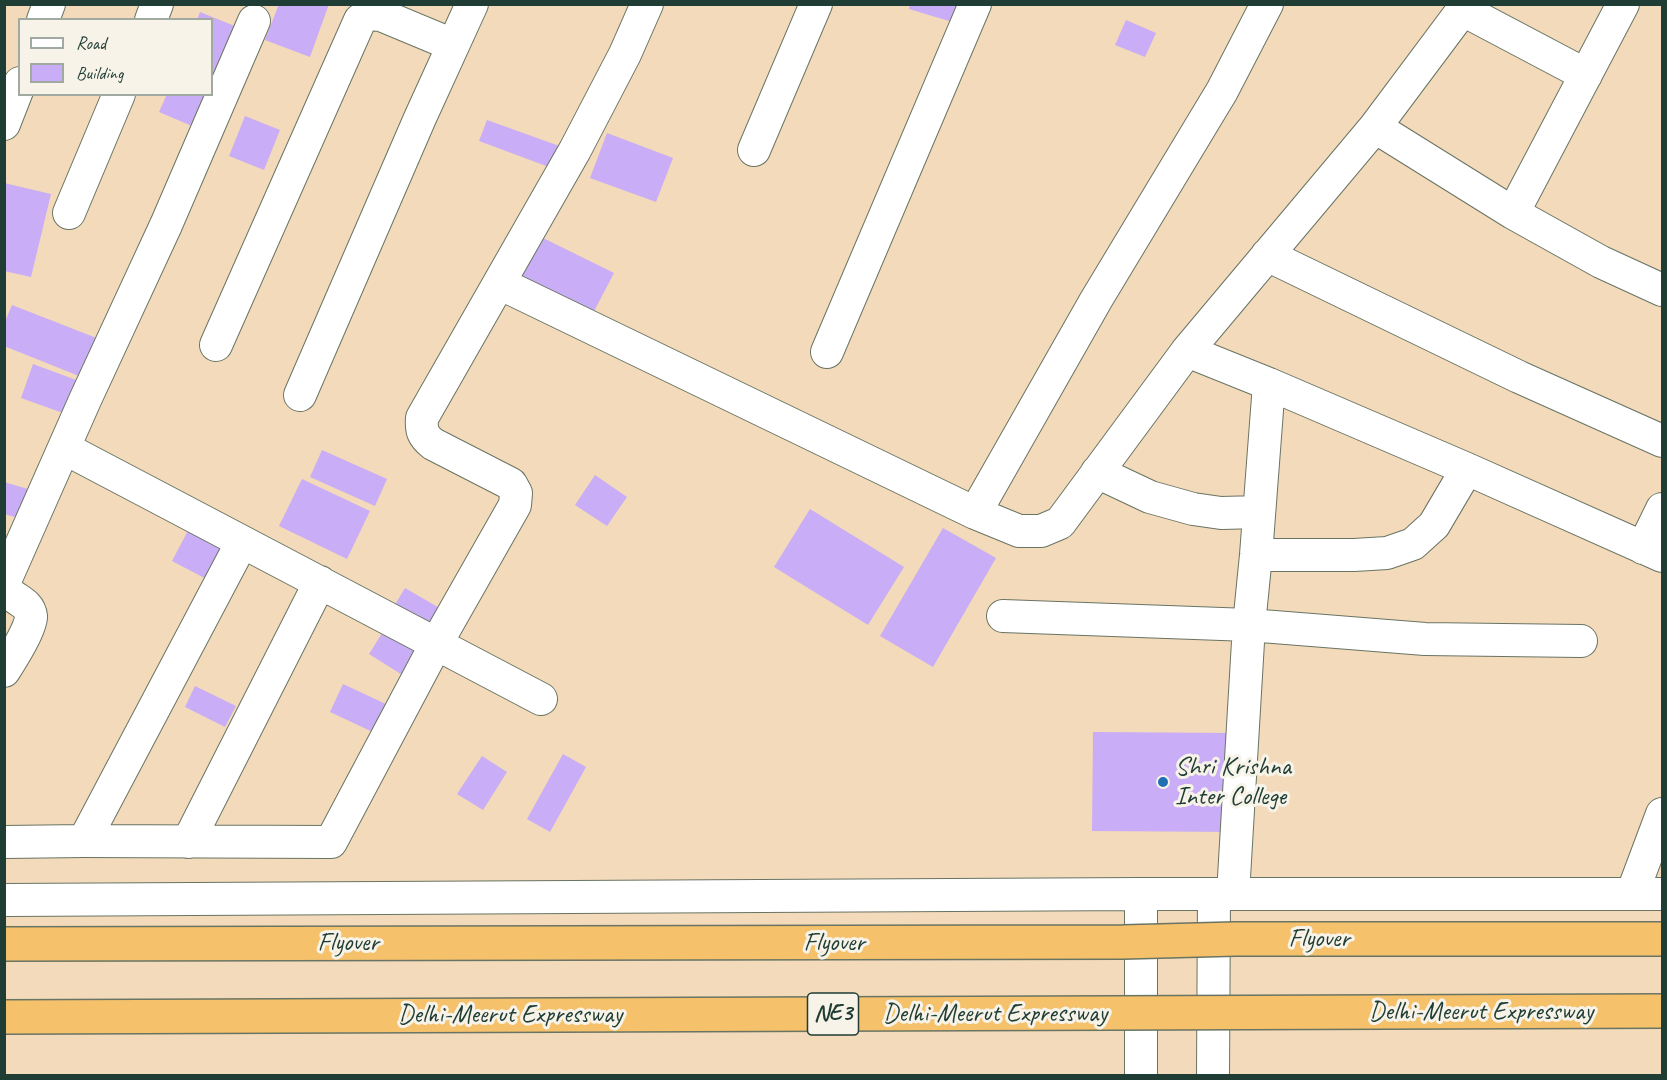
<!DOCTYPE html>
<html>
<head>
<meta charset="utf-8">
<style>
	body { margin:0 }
	#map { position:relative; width:1667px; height:1080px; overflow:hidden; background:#f2daba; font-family:Caveat,sans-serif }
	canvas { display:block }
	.frame { position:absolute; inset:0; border:6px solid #1f3d34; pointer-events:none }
	.legend { position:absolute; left:18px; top:18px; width:195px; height:78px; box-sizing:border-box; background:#f7f3e8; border:2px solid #a1aaa0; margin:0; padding:8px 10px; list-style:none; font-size:18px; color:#1f3d34 }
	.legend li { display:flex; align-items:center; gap:12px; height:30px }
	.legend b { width:30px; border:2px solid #a1aaa0 }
</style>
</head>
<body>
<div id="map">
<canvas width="1667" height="1080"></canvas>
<div class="frame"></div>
<ul class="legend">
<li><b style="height:8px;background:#fff"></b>Road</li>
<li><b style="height:16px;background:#c9adf6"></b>Building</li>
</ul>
</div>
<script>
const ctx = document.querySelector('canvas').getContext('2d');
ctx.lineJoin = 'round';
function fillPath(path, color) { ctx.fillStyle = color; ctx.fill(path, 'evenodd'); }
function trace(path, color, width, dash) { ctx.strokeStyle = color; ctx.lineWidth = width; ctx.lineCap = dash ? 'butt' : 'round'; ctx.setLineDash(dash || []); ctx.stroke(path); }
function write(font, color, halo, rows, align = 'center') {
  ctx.font = font + ' Caveat,sans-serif'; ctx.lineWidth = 6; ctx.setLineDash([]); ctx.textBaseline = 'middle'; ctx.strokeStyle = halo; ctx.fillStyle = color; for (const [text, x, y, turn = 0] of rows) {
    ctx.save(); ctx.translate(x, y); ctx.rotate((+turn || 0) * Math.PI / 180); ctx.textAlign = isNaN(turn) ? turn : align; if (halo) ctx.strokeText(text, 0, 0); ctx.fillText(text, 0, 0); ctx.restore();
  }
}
fillPath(new Path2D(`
	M 279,4 L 329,4 L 310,57 L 265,40 Z
	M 910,4 L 965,4 L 959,24 L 909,9 Z
	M 200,12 L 242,29 L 221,79 L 212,75 L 212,20 L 197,20 Z
	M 1126,20 L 1156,33 L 1145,57 L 1115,45 Z
	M 167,94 L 212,94 L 199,129 L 159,112 Z
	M 245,116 L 280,130 L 264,170 L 229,156 Z
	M 487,120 L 565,148 L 557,170 L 479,141 Z
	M 607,133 L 673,158 L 656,202 L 590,178 Z
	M 4,183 L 51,194 L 31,277 L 4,271 Z
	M 537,235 L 614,273 L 591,317 L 515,280 Z
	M 12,305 L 99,339 L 84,378 L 4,346 L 4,324 Z
	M 33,364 L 87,384 L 74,417 L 21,398 Z
	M 322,450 L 387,479 L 375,506 L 310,477 Z
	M 595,475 L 627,497 L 607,526 L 575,505 Z
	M 302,479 L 370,511 L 347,559 L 279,526 Z
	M 4,482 L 38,492 L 30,521 L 4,514 Z
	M 810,509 L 904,567 L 868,625 L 774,567 Z
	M 192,523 L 234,545 L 214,583 L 172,561 Z
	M 943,528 L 996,558 L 933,667 L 880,636 Z
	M 405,588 L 448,613 L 433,639 L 390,613 Z
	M 386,627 L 421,650 L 404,676 L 369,654 Z
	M 343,684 L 390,706 L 377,734 L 330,712 Z
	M 195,686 L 236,706 L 225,727 L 185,707 Z
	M 1093,732 L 1234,733 L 1234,832 L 1092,831 Z
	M 563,754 L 586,767 L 550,832 L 527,819 Z
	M 482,756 L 507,772 L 483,810 L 457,794 Z`), '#c9adf6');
const minor = new Path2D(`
	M 1463,10 L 1586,75
	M 43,20 L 49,4
	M 151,20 L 157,4
	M 4,124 L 20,83
	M 1375,127 L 1513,213 L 1601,262 L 1662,290
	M 754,150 L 816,4
	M 69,213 L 119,94
	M 1513,213 L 1623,4
	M 1267,255 L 1519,377 L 1662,441
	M 499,283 L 975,513 L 1019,531 L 1041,531 L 1060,523 L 1187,351 L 1375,127 L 1467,4
	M 216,345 L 360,20 L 368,14 L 381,15 L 453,45
	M 1187,351 L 1269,384 L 1256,555 L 1249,625 L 1233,894
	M 827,352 L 975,4
	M 1269,384 L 1467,469 L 1662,556
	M 300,395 L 420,118 L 472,4
	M 64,448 L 541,699
	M 1097,472 L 1150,497 L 1193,509 L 1221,513 L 1259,512
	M 975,513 L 1096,300 L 1222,91 L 1267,4
	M 1643,548 L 1662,509
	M 1256,555 L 1354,555 L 1387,553 L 1413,544 L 1434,525 L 1467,469
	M 1003,616 L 1249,625 L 1425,639 L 1581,641
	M 4,671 C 11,660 32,627 31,616 C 29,598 3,599 5,581 L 85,400 L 166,225 L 254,21
	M 84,841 L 242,542
	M 4,842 L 84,841 L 331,842 L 436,644 L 515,505 L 516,493 L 511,484 L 433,444 C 423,436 421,431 422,418 L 575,150 L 625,54 L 647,4
	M 188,842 L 320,582
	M 1632,894 L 1662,814
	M 4,900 L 1141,894 L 1662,894
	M 1141,1076 L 1141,894
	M 1213,1076 L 1214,894`);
trace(minor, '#697463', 34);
trace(minor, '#fff', 32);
const highwayBridge = new Path2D(`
	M 4,944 L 1123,942 L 1235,939 L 1662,939
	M 4,1017 L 1662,1011`);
trace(highwayBridge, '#697463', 36, []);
trace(highwayBridge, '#f5c16b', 33);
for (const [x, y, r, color] of [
	[1163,782,6,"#1f6fb2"]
]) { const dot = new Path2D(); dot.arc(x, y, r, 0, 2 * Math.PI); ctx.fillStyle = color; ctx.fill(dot); trace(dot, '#f7f3e8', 2); }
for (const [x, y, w] of [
	[833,1014,51]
]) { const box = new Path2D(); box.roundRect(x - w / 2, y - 21, w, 42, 4.5); ctx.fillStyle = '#f7f3e8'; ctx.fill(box); trace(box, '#1f3d34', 1.5); }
write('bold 24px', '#1f3d34', null, [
	["NE3",833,1014]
]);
write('26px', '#1f3d34', '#f7f3e8', [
	["Shri Krishna",1175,767],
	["Inter College",1175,797]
], 'left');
write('26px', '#1f3d34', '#f7f3e8', [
	["Flyover",1319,939],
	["Flyover",348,943],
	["Flyover",834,943],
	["Delhi-Meerut Expressway",1481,1012],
	["Delhi-Meerut Expressway",995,1014],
	["Delhi-Meerut Expressway",510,1015]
]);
</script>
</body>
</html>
